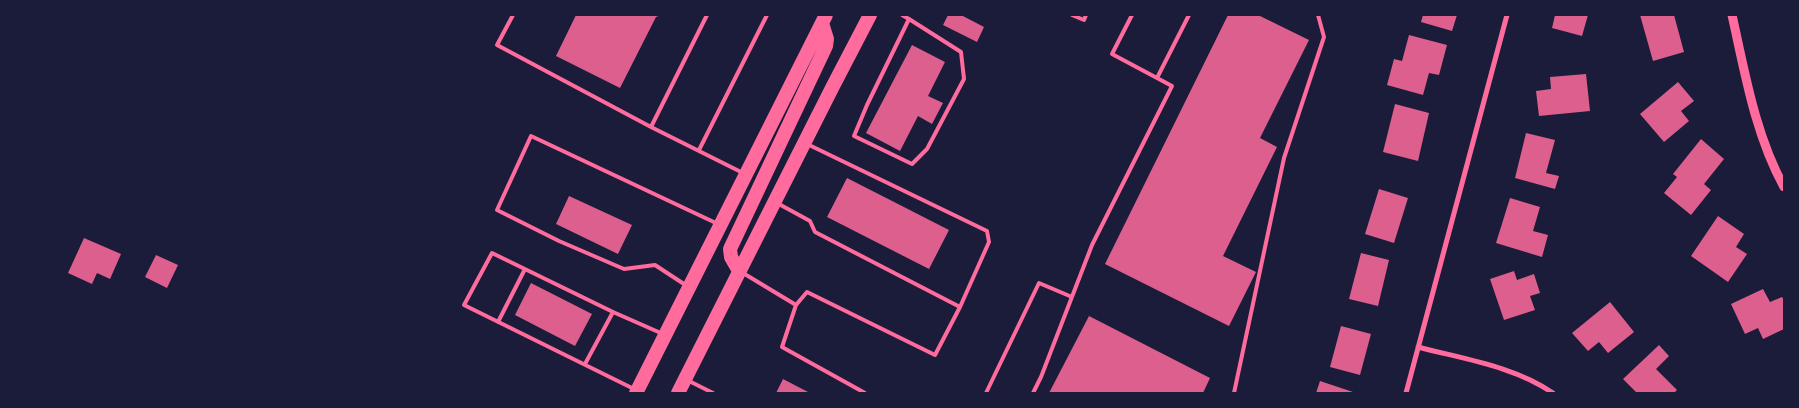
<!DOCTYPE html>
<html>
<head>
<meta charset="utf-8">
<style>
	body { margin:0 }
	#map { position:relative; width:1799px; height:408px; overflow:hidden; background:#1b1b3a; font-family:"Nunito Sans",sans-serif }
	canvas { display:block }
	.frame { position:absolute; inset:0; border:16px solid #1b1b3a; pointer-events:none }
</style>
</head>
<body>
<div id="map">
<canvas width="1799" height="408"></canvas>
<div class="frame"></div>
</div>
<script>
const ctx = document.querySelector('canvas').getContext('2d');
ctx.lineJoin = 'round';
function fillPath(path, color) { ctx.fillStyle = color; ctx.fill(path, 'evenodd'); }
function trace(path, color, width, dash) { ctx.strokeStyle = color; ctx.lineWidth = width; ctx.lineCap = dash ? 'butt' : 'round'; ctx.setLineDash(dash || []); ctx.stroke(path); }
fillPath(new Path2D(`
	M 576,15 L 661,15 L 656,17 L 620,88 L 556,56 Z
	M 948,15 L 961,15 L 984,27 L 977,42 L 943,25 Z
	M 1228,15 L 1258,15 L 1309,40 L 1260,138 L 1277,147 L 1223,256 L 1256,272 L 1229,326 L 1105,264 Z
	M 1423,15 L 1457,15 L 1452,31 L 1421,22 Z
	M 1555,15 L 1588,15 L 1582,36 L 1552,28 Z
	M 1640,15 L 1674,15 L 1684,52 L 1653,61 Z
	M 1409,35 L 1447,45 L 1439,75 L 1429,73 L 1423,95 L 1387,85 L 1394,59 L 1402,61 Z
	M 912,45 L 945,62 L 928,96 L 943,103 L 932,124 L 918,116 L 900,151 L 866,133 Z
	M 1586,74 L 1590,111 L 1539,116 L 1536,91 L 1551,89 L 1550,77 Z
	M 1678,82 L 1694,101 L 1681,111 L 1689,121 L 1664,142 L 1640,114 Z
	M 1395,104 L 1429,113 L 1418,161 L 1383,152 Z
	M 1526,133 L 1555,140 L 1546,173 L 1559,176 L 1555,189 L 1515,178 Z
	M 1701,139 L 1724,159 L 1704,184 L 1711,190 L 1691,215 L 1664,193 L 1677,177 L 1673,174 Z
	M 847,178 L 949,230 L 929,269 L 827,217 Z
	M 1379,189 L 1408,198 L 1394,243 L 1365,234 Z
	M 569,196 L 632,225 L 618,254 L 556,224 Z
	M 1510,198 L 1540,207 L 1533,231 L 1548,235 L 1542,257 L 1496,243 Z
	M 1718,216 L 1744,234 L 1736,247 L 1747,254 L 1728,282 L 1691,256 Z
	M 84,238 L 121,254 L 110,279 L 97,273 L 92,284 L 68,273 Z
	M 1361,253 L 1389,260 L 1378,306 L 1349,299 Z
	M 156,255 L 178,265 L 167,288 L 145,277 Z
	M 1514,271 L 1517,280 L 1534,274 L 1540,293 L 1530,296 L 1535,310 L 1504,320 L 1490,279 Z
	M 531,283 L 592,314 L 575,346 L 515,315 Z
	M 1763,289 L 1770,302 L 1782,297 L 1784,300 L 1784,329 L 1763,339 L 1758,328 L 1745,334 L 1731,304 Z
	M 1610,302 L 1634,332 L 1608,353 L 1599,342 L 1588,351 L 1572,333 Z
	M 1089,316 L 1210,378 L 1203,393 L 1049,393 Z
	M 1341,326 L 1371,334 L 1360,375 L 1330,367 Z
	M 1659,345 L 1669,356 L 1656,369 L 1677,390 L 1674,393 L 1637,393 L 1623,379 Z
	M 783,379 L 810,393 L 776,393 Z
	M 1320,381 L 1356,393 L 1316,393 Z`), '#dd5f8e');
trace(new Path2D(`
	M 513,15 L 497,45 L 651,127
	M 707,15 L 651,127 L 743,173
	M 902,15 L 909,19 L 961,52 L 964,79 L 927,149 L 912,164 L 854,136 L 867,105 L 909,19
	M 1072,15 L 1084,20 L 1086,15
	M 1157,78 L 1189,15
	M 807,144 L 987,231 L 989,242 L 960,307
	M 699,150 L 767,15
	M 743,273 L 796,305 L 807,292 L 935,355 L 960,307 L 815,232 L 810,221 L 777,203
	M 687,286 L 655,265 L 624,269 L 559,241 L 497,210 L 531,136 L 718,224
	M 796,305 L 782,347 L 865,393
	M 498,322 L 525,269
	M 585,364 L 613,312
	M 687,380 L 713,393
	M 634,389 L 464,305 L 492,253 L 613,312 L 663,334
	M 986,393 L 1039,283 L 1072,297
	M 1033,393 L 1041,377 L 1092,245 L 1172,86 L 1112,54 L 1132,15
	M 1234,393 L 1284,158 L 1324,37 L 1318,15`), '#ff6b9d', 4);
trace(new Path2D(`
	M 1418,347 C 1463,359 1514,366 1553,393
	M 1406,393 L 1507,15`), '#ff6b9d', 5);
trace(new Path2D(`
	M 1732,15 C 1745,73 1755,134 1784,187`), '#ff6b9d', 9);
trace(new Path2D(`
	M 739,271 L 731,257 L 730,249 L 826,46 L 827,39 L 822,23
	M 636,393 L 826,15
	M 678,393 L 832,88 L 870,15`), '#ff6b9d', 14);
</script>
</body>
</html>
